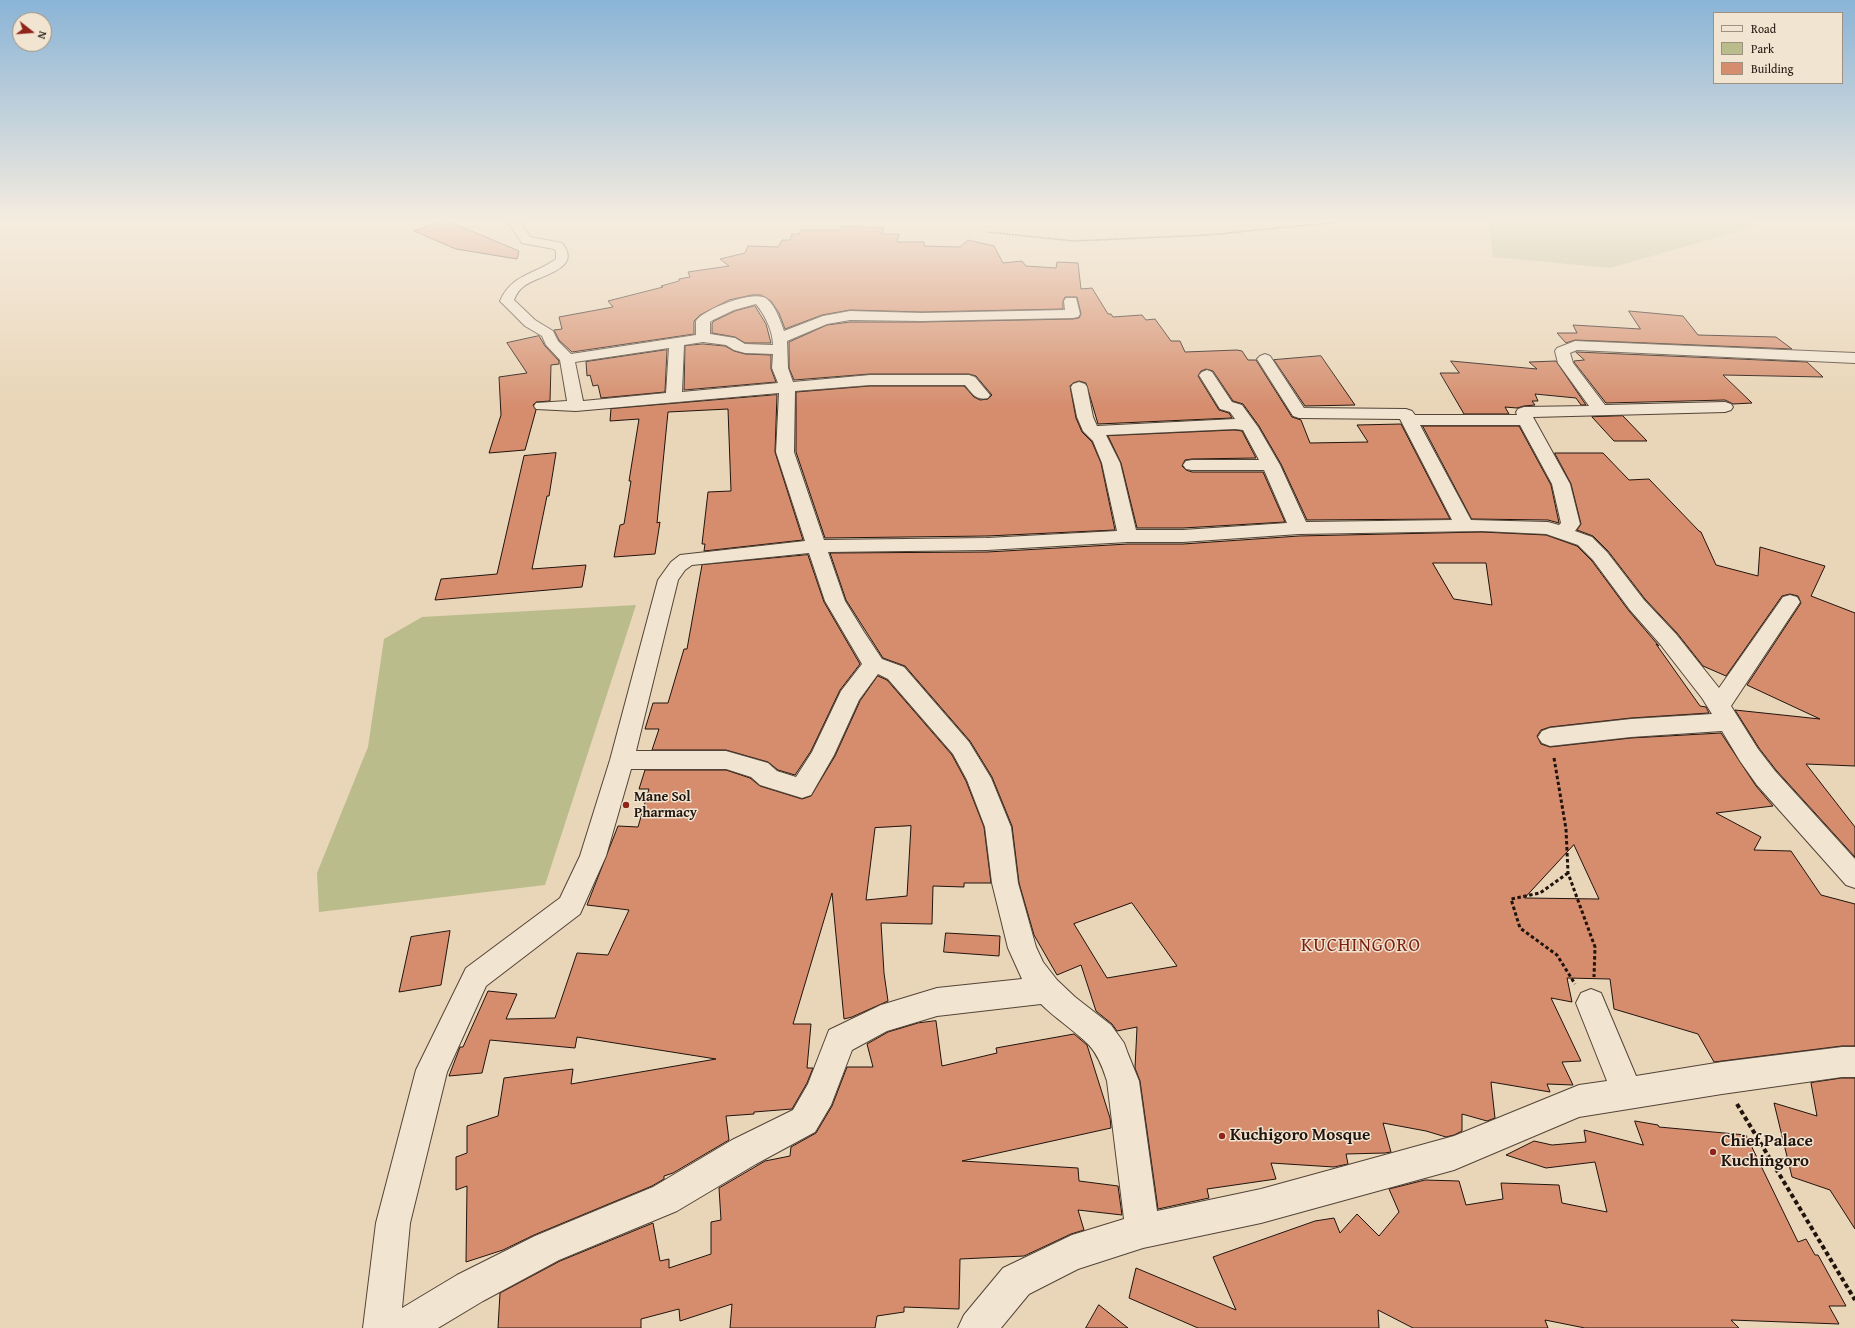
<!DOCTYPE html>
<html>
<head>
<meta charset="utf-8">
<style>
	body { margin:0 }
	#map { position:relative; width:1855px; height:1328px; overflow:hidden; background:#e9d5b7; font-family:"Gentium Book Plus",serif }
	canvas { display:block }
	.legend { position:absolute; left:1713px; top:12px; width:130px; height:72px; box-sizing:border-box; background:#f1e4d0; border:1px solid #9e9182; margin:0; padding:5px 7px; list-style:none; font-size:12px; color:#21140e }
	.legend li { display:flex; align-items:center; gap:8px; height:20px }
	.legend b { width:20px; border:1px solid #9e9182 }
	.north { position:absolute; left:12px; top:12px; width:40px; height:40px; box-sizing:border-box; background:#f1e4d0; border:1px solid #9e9182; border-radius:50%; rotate:107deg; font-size:11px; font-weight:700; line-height:16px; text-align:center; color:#21140e }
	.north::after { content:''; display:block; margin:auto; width:14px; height:18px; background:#8f2418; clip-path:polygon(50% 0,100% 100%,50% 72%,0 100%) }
</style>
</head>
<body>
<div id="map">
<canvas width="1855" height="1328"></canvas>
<ul class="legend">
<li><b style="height:5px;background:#f1e4d0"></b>Road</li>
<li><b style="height:11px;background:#babc8c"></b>Park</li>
<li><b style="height:11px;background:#d58d6d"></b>Building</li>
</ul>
<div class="north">N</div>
</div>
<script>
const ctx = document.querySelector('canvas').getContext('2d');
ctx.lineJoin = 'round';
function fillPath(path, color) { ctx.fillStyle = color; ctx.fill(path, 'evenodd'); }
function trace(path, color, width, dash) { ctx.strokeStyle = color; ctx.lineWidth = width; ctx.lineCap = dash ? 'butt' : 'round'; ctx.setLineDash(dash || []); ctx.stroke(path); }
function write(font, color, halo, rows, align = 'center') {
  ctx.font = font + ' "Gentium Book Plus",serif'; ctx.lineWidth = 3; ctx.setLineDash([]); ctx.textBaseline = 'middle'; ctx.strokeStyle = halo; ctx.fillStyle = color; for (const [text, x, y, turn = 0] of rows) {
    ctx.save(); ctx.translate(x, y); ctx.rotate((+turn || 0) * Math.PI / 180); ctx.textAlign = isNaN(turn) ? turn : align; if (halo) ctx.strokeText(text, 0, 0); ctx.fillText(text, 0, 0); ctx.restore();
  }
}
fillPath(new Path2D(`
	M 1488,222 L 1755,222 L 1754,227 L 1610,268 L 1493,257 Z
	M 636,605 L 545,885 L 319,912 L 317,873 L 368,747 L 384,639 L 422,617 Z`), '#babc8c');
const building = new Path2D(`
	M 441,222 L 450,222 L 519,251 L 517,259 L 456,249 L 414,231 Z
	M 842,226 L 884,228 L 882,234 L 899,234 L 897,242 L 924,242 L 924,246 L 960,247 L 968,240 L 994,246 L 1003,263 L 1022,261 L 1026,266 L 1056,268 L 1057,262 L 1078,263 L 1081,289 L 1092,288 L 1108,314 L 1111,314 L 1113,317 L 1142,315 L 1146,320 L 1155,319 L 1171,341 L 1180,341 L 1185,352 L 1237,350 L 1242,351 L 1248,360 L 1256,360 L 1292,417 L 1301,420 L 1310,443 L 1368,442 L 1357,425 L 1401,424 L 1450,519 L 1307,520 L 1281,464 L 1259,426 L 1243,404 L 1233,401 L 1213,371 L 1206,369 L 1201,371 L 1198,376 L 1219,410 L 1229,413 L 1232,418 L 1098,424 L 1086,383 L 1079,381 L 1073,383 L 1070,386 L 1076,418 L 1082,432 L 1092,442 L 1101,463 L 1115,530 L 987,536 L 825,538 L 796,452 L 796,392 L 870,386 L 964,386 L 974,397 L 980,400 L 988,399 L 992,395 L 976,376 L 969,374 L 870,374 L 794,380 L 789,368 L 789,342 L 827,325 L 850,322 L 922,322 L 1073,319 L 1079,318 L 1081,314 L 1077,297 L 1065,297 L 1063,301 L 1063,309 L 922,312 L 850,310 L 822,315 L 785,329 L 779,313 L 771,301 L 761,295 L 752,295 L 729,300 L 700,315 L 694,321 L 694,334 L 572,352 L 559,340 L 554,330 L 562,329 L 559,317 L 613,307 L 608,301 L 663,287 L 661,286 L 679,281 L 679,279 L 690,277 L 688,272 L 729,266 L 720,259 L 745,253 L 748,246 L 778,247 L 782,240 L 790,240 L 792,234 L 799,234 L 801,230 L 841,230 Z
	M 755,306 L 766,324 L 771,343 L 745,343 L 735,337 L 712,333 L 712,323 L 714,321 L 735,311 Z
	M 1629,311 L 1683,316 L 1698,335 L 1776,337 L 1792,349 L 1575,340 L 1566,343 L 1557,333 L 1577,333 L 1573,325 L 1640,329 Z
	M 539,336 L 545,346 L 559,361 L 559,364 L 551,365 L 550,401 L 536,402 L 533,405 L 536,410 L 525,450 L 489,453 L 501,415 L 499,377 L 527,373 L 507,343 Z
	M 703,344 L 725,346 L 734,351 L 745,354 L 771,355 L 771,369 L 776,382 L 684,390 L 685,346 Z
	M 667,350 L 665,392 L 601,398 L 598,385 L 593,386 L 590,375 L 587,376 L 586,362 Z
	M 1576,352 L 1807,362 L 1823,377 L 1723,375 L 1752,403 L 1733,404 L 1725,400 L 1606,403 L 1574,362 L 1574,361 L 1584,360 Z
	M 1321,356 L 1355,405 L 1305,406 L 1274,360 Z
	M 1451,361 L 1537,369 L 1529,362 L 1556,361 L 1586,405 L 1581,405 L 1576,398 L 1535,394 L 1538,401 L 1532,401 L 1535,405 L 1524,406 L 1517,408 L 1505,407 L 1509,414 L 1464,414 L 1440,373 L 1459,373 Z
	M 777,395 L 775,452 L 803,540 L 704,551 L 705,544 L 702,544 L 708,492 L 731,491 L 728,409 L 668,412 L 657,523 L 660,522 L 655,554 L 614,557 L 620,525 L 624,524 L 631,481 L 629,481 L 639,419 L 610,421 L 611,409 Z
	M 1623,416 L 1647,441 L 1614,441 L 1592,417 Z
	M 1423,426 L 1519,426 L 1551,485 L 1559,523 L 1548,520 L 1472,519 Z
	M 1235,430 L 1242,431 L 1256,458 L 1192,459 L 1185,460 L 1182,466 L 1186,470 L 1192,472 L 1263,472 L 1285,522 L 1183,528 L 1137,528 L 1121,463 L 1108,436 Z
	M 556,453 L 549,496 L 547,496 L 532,569 L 586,565 L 582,587 L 435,600 L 441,579 L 497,574 L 524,456 Z
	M 1555,453 L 1603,453 L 1629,480 L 1649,479 L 1699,531 L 1701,532 L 1716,565 L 1758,576 L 1760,547 L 1825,566 L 1811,596 L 1855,613 L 1855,766 L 1806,764 L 1855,827 L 1855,857 L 1776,770 L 1759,748 L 1735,710 L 1820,719 L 1747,685 L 1801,603 L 1798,596 L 1790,594 L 1782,596 L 1726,676 L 1703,666 L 1677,633 L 1645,599 L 1608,551 L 1593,536 L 1577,530 L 1581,524 L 1571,484 Z
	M 1482,532 L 1546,535 L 1577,546 L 1592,561 L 1629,611 L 1659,646 L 1656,644 L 1700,706 L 1706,707 L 1709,713 L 1631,718 L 1550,727 L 1541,730 L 1537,736 L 1541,744 L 1550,747 L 1631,738 L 1721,733 L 1756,786 L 1773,806 L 1716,813 L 1761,837 L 1754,850 L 1791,851 L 1821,895 L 1855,904 L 1855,1046 L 1842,1046 L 1714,1062 L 1698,1034 L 1614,1009 L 1610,979 L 1567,978 L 1572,1002 L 1551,998 L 1581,1061 L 1562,1062 L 1573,1085 L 1547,1084 L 1550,1092 L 1491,1082 L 1495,1118 L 1487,1121 L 1462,1114 L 1462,1131 L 1454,1135 L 1446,1137 L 1426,1131 L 1383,1123 L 1391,1152 L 1385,1153 L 1346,1154 L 1348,1164 L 1334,1167 L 1271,1163 L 1276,1179 L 1207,1189 L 1209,1198 L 1158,1209 L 1140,1081 L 1135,1068 L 1137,1027 L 1117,1031 L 1112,1024 L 1096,1011 L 1081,965 L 1057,975 L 1034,935 L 1019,883 L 1012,826 L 992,777 L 970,741 L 905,666 L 883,658 L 846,600 L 830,553 L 987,552 L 1128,544 L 1183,544 L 1299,536 ZM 1433,563 L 1486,563 L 1492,605 L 1454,599 ZM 1574,845 L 1599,899 L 1525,898 ZM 1132,903 L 1177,966 L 1107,978 L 1074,924 Z
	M 808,555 L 824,602 L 860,664 L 840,690 L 811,751 L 795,775 L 778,770 L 768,762 L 726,750 L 652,750 L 659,729 L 645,729 L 653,703 L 668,703 L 684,649 L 687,649 L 702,565 Z
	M 878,676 L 887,680 L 952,755 L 966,781 L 984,827 L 991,883 L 964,883 L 964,887 L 933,886 L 932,924 L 881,923 L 884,973 L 888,1001 L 852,1017 L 844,1019 L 832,893 L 793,1024 L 811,1024 L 807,1068 L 813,1068 L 807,1083 L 792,1109 L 754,1112 L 754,1114 L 726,1116 L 729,1140 L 673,1173 L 664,1176 L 664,1179 L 652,1186 L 534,1235 L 503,1250 L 466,1262 L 467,1186 L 456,1190 L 456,1157 L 467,1153 L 467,1126 L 498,1116 L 504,1078 L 573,1069 L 571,1084 L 716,1059 L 577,1037 L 575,1048 L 490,1040 L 482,1073 L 449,1076 L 460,1047 L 463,1047 L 488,991 L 517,994 L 506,1019 L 555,1018 L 577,953 L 608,955 L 629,910 L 587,905 L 618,826 L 638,827 L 649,789 L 639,789 L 645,770 L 726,770 L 750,778 L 760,786 L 802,799 L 811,796 L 835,756 L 860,701 ZM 911,826 L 907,896 L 866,900 L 875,828 Z
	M 450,931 L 441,985 L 399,992 L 411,937 Z
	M 946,933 L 1000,936 L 999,956 L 944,952 Z
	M 936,1021 L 942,1066 L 997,1053 L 996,1048 L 1074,1034 L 1087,1045 L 1110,1118 L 1111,1128 L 962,1161 L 1078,1168 L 1079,1181 L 1118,1186 L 1122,1215 L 1078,1210 L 1084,1230 L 1071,1234 L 1024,1256 L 960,1259 L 959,1309 L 904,1307 L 904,1312 L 877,1316 L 875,1328 L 730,1328 L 732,1304 L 680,1321 L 679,1309 L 641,1319 L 641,1328 L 498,1328 L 500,1293 L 560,1261 L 653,1223 L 660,1261 L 669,1259 L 669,1268 L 711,1254 L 711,1222 L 721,1220 L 719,1188 L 765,1161 L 790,1156 L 791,1147 L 816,1133 L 832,1106 L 847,1067 L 873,1067 L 867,1044 L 888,1032 L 918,1023 Z
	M 1842,1078 L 1855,1078 L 1855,1229 L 1830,1190 L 1792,1177 L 1774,1103 L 1817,1116 L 1811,1083 Z
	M 1635,1121 L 1658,1125 L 1659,1127 L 1746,1135 L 1798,1242 L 1806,1239 L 1815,1255 L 1818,1255 L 1846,1306 L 1829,1306 L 1839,1324 L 1731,1320 L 1739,1328 L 1585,1328 L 1545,1320 L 1548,1328 L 1413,1328 L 1378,1310 L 1379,1328 L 1198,1328 L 1129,1298 L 1136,1268 L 1236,1310 L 1213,1257 L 1315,1221 L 1334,1218 L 1340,1233 L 1357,1214 L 1379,1236 L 1399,1212 L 1389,1189 L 1425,1180 L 1459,1181 L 1466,1205 L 1503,1199 L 1501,1183 L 1559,1185 L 1562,1203 L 1607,1212 L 1595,1162 L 1546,1168 L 1506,1155 L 1534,1141 L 1552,1145 L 1586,1142 L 1584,1130 L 1643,1145 Z
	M 1099,1305 L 1128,1328 L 1086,1328 Z`);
fillPath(building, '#d58d6d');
trace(building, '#21140e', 1);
const minor = new Path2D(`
	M 508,222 L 520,222 L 530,237 L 562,243 C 584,270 537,275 523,287 C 518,291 516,295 514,300 L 535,320 L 553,331 L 558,341 L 571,354 L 696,335 L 696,321 C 704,309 755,289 767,299 C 776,307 780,320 784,331 L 823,316 L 850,311 L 922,313 L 1065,310 L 1064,301 L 1066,298 L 1076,298 L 1080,314 L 1078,317 L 1073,318 L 922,321 L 850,320 L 827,324 L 787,341 L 788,368 L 793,382 L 870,375 L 969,375 L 975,377 L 990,395 L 988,398 C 976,401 972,393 965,385 L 870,385 L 795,391 L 794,452 L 824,540 L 987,538 L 1117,531 L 1102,463 L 1093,441 L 1083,431 L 1077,417 L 1071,387 L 1073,384 L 1079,382 L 1085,384 L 1087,387 L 1093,417 L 1097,426 L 1235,419 L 1230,412 L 1220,409 L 1199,375 L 1202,372 L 1207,370 L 1212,372 L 1232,402 L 1242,405 L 1258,427 L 1280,465 L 1306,522 L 1452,520 L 1400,419 L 1299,418 L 1293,416 L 1257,359 L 1260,356 L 1265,354 L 1270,356 L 1304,408 L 1406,409 L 1412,411 L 1415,415 L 1517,415 L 1516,412 L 1518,409 L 1524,407 L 1589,406 L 1558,363 L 1555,351 L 1557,348 L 1575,341 L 1855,353 L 1855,363 L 1577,350 L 1570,353 L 1573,363 L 1605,405 L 1725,402 L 1731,404 L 1733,407 L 1731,410 L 1725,412 L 1533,417 L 1570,484 L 1580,524 L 1575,531 L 1592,537 L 1607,552 L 1644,600 L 1676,634 L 1719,688 L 1783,597 L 1790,595 L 1797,597 L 1800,602 L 1731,706 L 1758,749 L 1775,771 L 1855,859 L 1855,888 L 1846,885 L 1757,785 L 1740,761 L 1722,731 L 1631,737 L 1550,746 L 1542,743 L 1538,737 L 1542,731 L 1550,728 L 1631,719 L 1712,714 L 1702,698 L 1660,644 L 1630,610 L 1593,560 L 1578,545 L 1546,534 L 1482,531 L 1299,534 L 1183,542 L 1128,542 L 987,550 L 828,552 L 845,601 L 864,632 L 882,659 L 904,667 L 969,742 L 991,778 L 1011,827 L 1018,883 L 1036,947 L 1043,962 L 1057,980 L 1075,997 L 1111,1025 L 1124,1043 L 1128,1054 L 1139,1081 L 1157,1211 L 1261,1189 L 1454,1136 L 1579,1085 L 1607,1081 L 1576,1003 L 1581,993 L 1591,989 L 1601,993 L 1636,1076 L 1722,1062 L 1842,1047 L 1855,1047 L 1855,1077 L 1842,1077 L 1722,1094 L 1579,1117 L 1454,1170 L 1261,1223 L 1143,1248 L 1078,1269 L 1029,1294 L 1001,1328 L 958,1328 L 964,1315 L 1003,1268 L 1072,1235 L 1124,1219 L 1107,1081 C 1103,1068 1098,1055 1089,1045 C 1074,1030 1056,1019 1041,1004 L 937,1016 L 887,1031 L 852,1050 L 831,1105 L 815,1132 L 756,1164 L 677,1211 L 559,1260 L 483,1301 L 438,1328 L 363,1328 L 376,1223 L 416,1070 L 466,968 L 560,898 L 580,856 L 610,760 L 658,580 L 671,562 L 680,555 L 805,541 L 776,452 L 779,393 L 576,411 L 536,409 L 534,406 L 536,403 L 567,401 L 560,360 L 546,345 L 542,336 L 525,326 L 500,301 C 512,274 534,275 556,259 L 556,251 L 554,249 L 522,243 ZM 756,304 C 765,315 773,331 773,345 L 745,344 L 735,338 L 710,334 L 710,322 L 713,320 L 734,310 ZM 703,342 L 726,345 L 734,350 L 745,353 L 773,354 L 772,368 L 778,383 L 682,392 L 684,345 ZM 669,348 L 666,393 L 583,401 L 575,362 ZM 1420,425 L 1520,425 L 1552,484 L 1561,523 L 1559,525 L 1548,522 L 1471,520 ZM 1235,429 L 1243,430 L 1259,460 L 1192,460 L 1186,461 L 1183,465 L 1186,469 L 1192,470 L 1264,470 L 1287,523 L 1183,530 L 1136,530 L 1120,463 L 1106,435 ZM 809,553 L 825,601 L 862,664 L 841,691 L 812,752 L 796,777 L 777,771 L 768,763 L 726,751 L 636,751 L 678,580 L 685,570 L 692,565 ZM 878,674 L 888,679 L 953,754 L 967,780 L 985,827 L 992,883 L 1008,948 L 1022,979 L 937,988 L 881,1005 L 829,1030 L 808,1084 L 793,1110 L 732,1140 L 653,1187 L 535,1236 L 457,1275 L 402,1308 L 410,1223 L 447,1072 L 486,986 L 580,914 L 606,856 L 631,769 L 726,769 L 751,777 L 760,785 L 802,798 L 811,795 L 834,755 L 859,700 Z`);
trace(minor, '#534438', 2);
trace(new Path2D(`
	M 988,232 L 1074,241 L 1208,235 L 1339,222`), '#21140e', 1.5, [2, 1]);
trace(new Path2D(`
	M 1554,758 L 1566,829 L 1568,873 L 1595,947 L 1594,977
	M 1568,873 L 1540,893 L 1511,899 L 1520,928 L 1557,955 L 1575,984`), '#21140e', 3, [3.5, 2.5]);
trace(new Path2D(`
	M 1737,1104 L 1855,1300`), '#21140e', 4, [4.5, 3]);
fillPath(minor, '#f1e4d0');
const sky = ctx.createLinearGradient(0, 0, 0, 408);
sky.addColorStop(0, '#8ab4d6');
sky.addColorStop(0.54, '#f5ecdf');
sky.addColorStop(1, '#f5ecdf00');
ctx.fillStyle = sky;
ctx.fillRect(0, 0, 1855, 408);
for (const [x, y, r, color] of [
	[626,805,4,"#8f2418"],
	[1222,1136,4,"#8f2418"],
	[1713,1152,4,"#8f2418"]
]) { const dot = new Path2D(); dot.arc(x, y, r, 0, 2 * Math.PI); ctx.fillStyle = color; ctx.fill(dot); trace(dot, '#f1e4d0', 1.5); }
write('bold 14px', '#21140e', '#f1e4d0', [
	["Mane Sol",634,797],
	["Pharmacy",634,813]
], 'left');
write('bold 17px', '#21140e', '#f1e4d0', [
	["Kuchigoro Mosque",1230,1136],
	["Chief Palace",1721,1142],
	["Kuchingoro",1721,1162]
], 'left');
ctx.letterSpacing = '1px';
write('19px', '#7a1f14', '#f1e4d0', [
	["KUCHINGORO",1361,946]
]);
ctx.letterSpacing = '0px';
</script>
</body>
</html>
